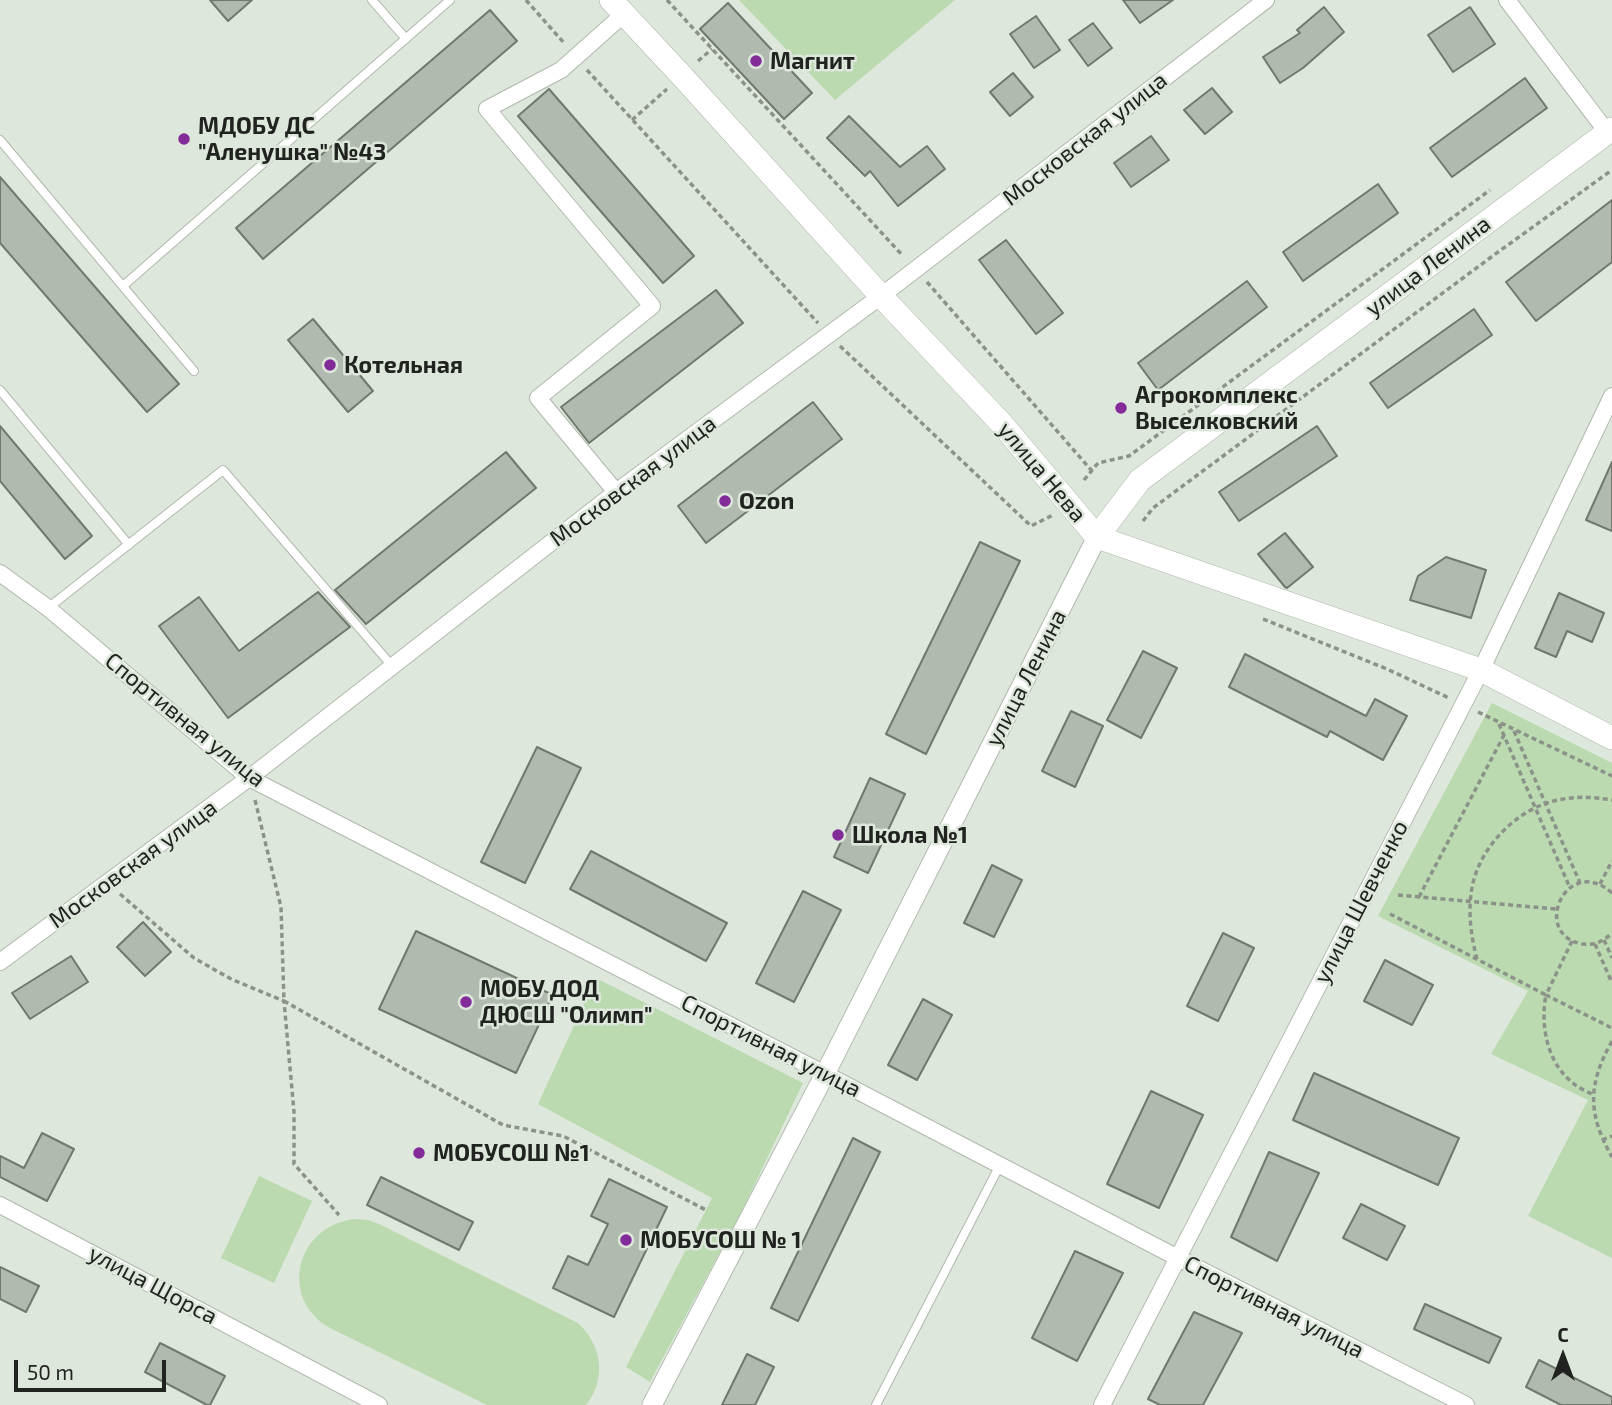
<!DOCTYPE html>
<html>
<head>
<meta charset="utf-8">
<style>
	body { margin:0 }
	#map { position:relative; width:1612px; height:1405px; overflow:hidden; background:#dee7db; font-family:"Exo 2",sans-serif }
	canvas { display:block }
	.north { position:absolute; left:1528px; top:1321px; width:70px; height:70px; -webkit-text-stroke:5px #dee7db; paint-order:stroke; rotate:0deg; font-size:19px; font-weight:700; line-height:28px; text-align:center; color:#20231f }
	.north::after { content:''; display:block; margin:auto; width:24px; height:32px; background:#20231f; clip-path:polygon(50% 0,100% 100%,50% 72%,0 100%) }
	.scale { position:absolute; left:14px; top:1360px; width:152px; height:32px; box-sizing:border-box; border:4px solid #20231f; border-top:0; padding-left:9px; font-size:21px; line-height:24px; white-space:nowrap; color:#20231f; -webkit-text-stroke:5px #dee7db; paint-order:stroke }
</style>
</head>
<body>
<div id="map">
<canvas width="1612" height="1405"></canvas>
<div class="north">С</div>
<div class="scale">50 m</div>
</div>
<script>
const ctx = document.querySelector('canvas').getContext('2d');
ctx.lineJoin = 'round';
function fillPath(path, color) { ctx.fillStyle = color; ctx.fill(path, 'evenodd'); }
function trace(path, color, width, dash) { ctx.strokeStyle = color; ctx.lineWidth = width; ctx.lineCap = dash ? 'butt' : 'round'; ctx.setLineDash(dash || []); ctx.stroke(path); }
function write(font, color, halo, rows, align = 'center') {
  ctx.font = font + ' "Exo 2",sans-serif'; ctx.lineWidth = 5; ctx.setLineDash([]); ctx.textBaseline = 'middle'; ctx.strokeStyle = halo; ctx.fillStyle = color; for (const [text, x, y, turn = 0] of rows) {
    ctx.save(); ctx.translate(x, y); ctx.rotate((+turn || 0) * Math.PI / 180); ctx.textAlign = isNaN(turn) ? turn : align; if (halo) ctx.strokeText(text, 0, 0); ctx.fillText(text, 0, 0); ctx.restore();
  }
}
fillPath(new Path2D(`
	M 739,0 L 955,0 L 835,100 Z
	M 1492,703 L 1612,763 L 1612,1258 L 1528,1216 L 1588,1100 L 1491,1054 L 1528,991 L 1378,916 Z
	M 596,978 L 803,1083 L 741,1213 L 650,1382 L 626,1367 L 712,1198 L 538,1104 Z
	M 259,1176 L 312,1201 L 274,1283 L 221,1258 Z
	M 357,1219 L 368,1220 L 379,1224 L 578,1323 C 602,1345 607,1379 586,1405 L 487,1405 L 330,1328 C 277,1298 297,1223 357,1219 Z`), '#bbdab0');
const building = new Path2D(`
	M 210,0 L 252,0 L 228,21 Z
	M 1123,0 L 1173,0 L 1140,23 Z
	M 728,3 L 812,93 L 784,119 L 700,29 Z
	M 1324,7 L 1344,32 L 1303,68 L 1280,83 L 1263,57 L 1300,33 L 1297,30 Z
	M 1470,7 L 1495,44 L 1453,72 L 1428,35 Z
	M 490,10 L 517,41 L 263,259 L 236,228 Z
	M 1036,16 L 1060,50 L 1034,68 L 1010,34 Z
	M 1093,23 L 1112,48 L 1088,66 L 1069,40 Z
	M 1013,73 L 1033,97 L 1010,116 L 990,92 Z
	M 1525,78 L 1547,108 L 1452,177 L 1430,148 Z
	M 1212,88 L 1232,112 L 1205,134 L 1184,110 Z
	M 549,89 L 694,256 L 663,283 L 518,116 Z
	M 849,116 L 900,167 L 927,146 L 945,169 L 898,206 L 870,171 L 865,176 L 827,138 Z
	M 1151,136 L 1169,160 L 1131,187 L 1114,163 Z
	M 0,177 L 179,384 L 147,412 L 0,243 Z
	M 1378,184 L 1398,213 L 1303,281 L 1283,252 Z
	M 1612,200 L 1612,262 L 1536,321 L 1506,282 Z
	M 1006,240 L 1063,313 L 1036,334 L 979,260 Z
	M 1247,281 L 1267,307 L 1158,390 L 1138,363 Z
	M 716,290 L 743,323 L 589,443 L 561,407 Z
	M 1474,309 L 1492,335 L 1388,408 L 1370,383 Z
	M 313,319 L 373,391 L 348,412 L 288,340 Z
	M 813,402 L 842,439 L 706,543 L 678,506 Z
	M 0,426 L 92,536 L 65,559 L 0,481 Z
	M 1317,426 L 1337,456 L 1239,521 L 1219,492 Z
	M 506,452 L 536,488 L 366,624 L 335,590 Z
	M 1612,462 L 1612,531 L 1586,520 Z
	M 1285,533 L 1313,567 L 1287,588 L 1285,587 L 1258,554 Z
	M 980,542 L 1020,561 L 926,754 L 886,734 Z
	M 1446,557 L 1486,570 L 1471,618 L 1410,600 L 1418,576 Z
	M 318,592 L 350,627 L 228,718 L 159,626 L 199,597 L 239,651 Z
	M 1559,593 L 1604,613 L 1592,642 L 1567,631 L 1556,657 L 1535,648 Z
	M 1143,651 L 1177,668 L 1141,738 L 1107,720 Z
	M 1245,654 L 1366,716 L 1375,699 L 1407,716 L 1383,760 L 1330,731 L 1327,737 L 1229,687 Z
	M 1071,711 L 1103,726 L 1075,787 L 1042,771 Z
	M 537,747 L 581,768 L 525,883 L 481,862 Z
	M 870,778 L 905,794 L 868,873 L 834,857 Z
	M 591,851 L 727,923 L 706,961 L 570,889 Z
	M 992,865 L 1022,880 L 994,937 L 964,923 Z
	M 803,891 L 841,910 L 794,1002 L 756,983 Z
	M 143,922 L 171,952 L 145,976 L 117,947 Z
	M 416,931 L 553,995 L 516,1073 L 379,1009 Z
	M 1223,933 L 1254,948 L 1218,1021 L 1187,1006 Z
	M 71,956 L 88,982 L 30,1019 L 12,993 Z
	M 1385,960 L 1433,985 L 1412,1025 L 1364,1001 Z
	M 923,999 L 952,1015 L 917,1080 L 888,1065 Z
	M 1314,1073 L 1459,1138 L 1438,1185 L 1293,1120 Z
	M 1151,1091 L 1203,1115 L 1159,1208 L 1107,1184 Z
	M 42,1133 L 74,1149 L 47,1201 L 0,1177 L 0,1156 L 24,1168 Z
	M 853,1138 L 880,1152 L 798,1321 L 771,1308 Z
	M 1269,1152 L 1319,1173 L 1277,1261 L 1231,1237 Z
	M 381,1177 L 473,1222 L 459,1250 L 367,1205 Z
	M 609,1179 L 667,1207 L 614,1317 L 553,1288 L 568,1256 L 588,1265 L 608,1224 L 591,1216 Z
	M 1361,1204 L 1405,1226 L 1387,1260 L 1343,1238 Z
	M 1075,1251 L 1123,1273 L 1077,1361 L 1032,1338 Z
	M 0,1267 L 39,1286 L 26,1312 L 0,1299 Z
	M 1425,1304 L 1501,1338 L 1489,1363 L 1414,1329 Z
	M 1194,1312 L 1242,1333 L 1203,1405 L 1160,1405 L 1148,1399 Z
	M 160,1343 L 225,1376 L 210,1405 L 207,1405 L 145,1372 Z
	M 747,1354 L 774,1367 L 755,1405 L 722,1405 Z
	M 1539,1360 L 1612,1397 L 1612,1405 L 1561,1405 L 1526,1387 Z`);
fillPath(building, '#b1baae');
trace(building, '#71796e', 2);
const service = new Path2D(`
	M 372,0 L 406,39
	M 0,140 L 194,371
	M 123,286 L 450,0
	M 0,390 L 129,545
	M 48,608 L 223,470 L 393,667
	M 876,1405 L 1000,1165`);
const minor = new Path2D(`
	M 1507,0 L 1607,132
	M 616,492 L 538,398 L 652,306 L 487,109 L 561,70 L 624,14
	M 0,573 L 48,608 L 249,778 L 825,1074 L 1178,1258 L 1466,1405
	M 0,962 L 249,778 L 616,492 L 881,296 L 1266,0
	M 0,1205 L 379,1405
	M 1102,1405 L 1481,670 L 1612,396`);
const tertiary = new Path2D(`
	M 652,1405 L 825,1074 L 1097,537`);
const secondary = new Path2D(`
	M 611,0 L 682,76 L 881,296 L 1001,423 L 1097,537 L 1481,670 L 1612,738
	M 1097,537 L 1140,480 L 1612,129`);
trace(service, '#b0b8ad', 10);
trace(minor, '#b0b8ad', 18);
trace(tertiary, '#b0b8ad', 21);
trace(secondary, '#b0b8ad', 24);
trace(new Path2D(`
	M 526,0 L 564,43
	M 667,0 L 903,256
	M 698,61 L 712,49
	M 587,70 L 818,323
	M 632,120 L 667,89
	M 927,282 L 1092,471
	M 840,346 L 1031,526 L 1053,515
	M 1084,480 L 1098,463 L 1129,456 L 1490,190
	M 1143,521 L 1153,508 L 1494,255 L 1612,170
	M 1263,619 L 1387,669 L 1449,698
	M 1478,712 L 1612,776
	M 1499,724 L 1570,888
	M 1514,731 L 1580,883
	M 255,800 L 281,907 L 284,1001 L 503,1125 L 563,1136 L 706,1210
	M 1600,884 L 1612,861
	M 1612,893 C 1566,852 1530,936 1583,944 C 1594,946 1604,941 1612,933
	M 120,894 L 194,958 L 231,979 L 284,1001 L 294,1112 L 294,1164 L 339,1215
	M 1398,895 L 1556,909
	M 1419,897 L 1504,735
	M 1390,914 L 1546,995 C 1540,1025 1547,1063 1573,1083 C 1578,1088 1586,1091 1592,1094
	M 1604,940 L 1612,958
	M 1572,941 L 1546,995 L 1612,1028
	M 1595,944 L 1612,983
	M 1477,959 C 1470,933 1466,900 1476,873 C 1488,839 1522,807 1558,800 C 1576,796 1594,797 1612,800
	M 1612,1041 C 1588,1084 1587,1113 1612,1157
	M 1602,1140 L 1612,1136`), '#8c928a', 3.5, [5, 3.5]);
trace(service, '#fff', 8);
trace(minor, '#fff', 16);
trace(tertiary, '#fff', 19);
trace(secondary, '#fff', 23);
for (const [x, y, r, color] of [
	[756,61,7,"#822b99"],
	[184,139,7,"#822b99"],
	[330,365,7,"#822b99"],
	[1121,408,7,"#822b99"],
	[725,501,7,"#822b99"],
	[838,835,7,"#822b99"],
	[466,1002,7,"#822b99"],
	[419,1153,7,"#822b99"],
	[626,1240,7,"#822b99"]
]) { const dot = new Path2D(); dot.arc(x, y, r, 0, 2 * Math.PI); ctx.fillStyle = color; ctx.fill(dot); trace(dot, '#dee7db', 2.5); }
write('bold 23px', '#20231f', '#dee7db', [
	["Магнит",770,61],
	["МДОБУ ДС",198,126],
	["\"Аленушка\" №43",198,152],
	["Котельная",344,365],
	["Агрокомплекс",1135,395],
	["Выселковский",1135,421],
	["Ozon",739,501],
	["Школа №1",852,835],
	["МОБУ ДОД",480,989],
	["ДЮСШ \"Олимп\"",480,1015],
	["МОБУСОШ №1",433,1153],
	["МОБУСОШ № 1",640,1240]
], 'left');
write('23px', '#20231f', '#dee7db', [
	["Московская улица",1085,139,-38],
	["улица Ленина",1428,266,-37],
	["улица Нева",1042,472,50],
	["Московская улица",633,481,-37],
	["улица Ленина",1026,678,-63],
	["Спортивная улица",185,720,39],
	["Московская улица",133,864,-36],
	["улица Шевченко",1361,902,-63],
	["Спортивная улица",771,1046,27],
	["улица Щорса",153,1285,28],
	["Спортивная улица",1274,1307,27]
]);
</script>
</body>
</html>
